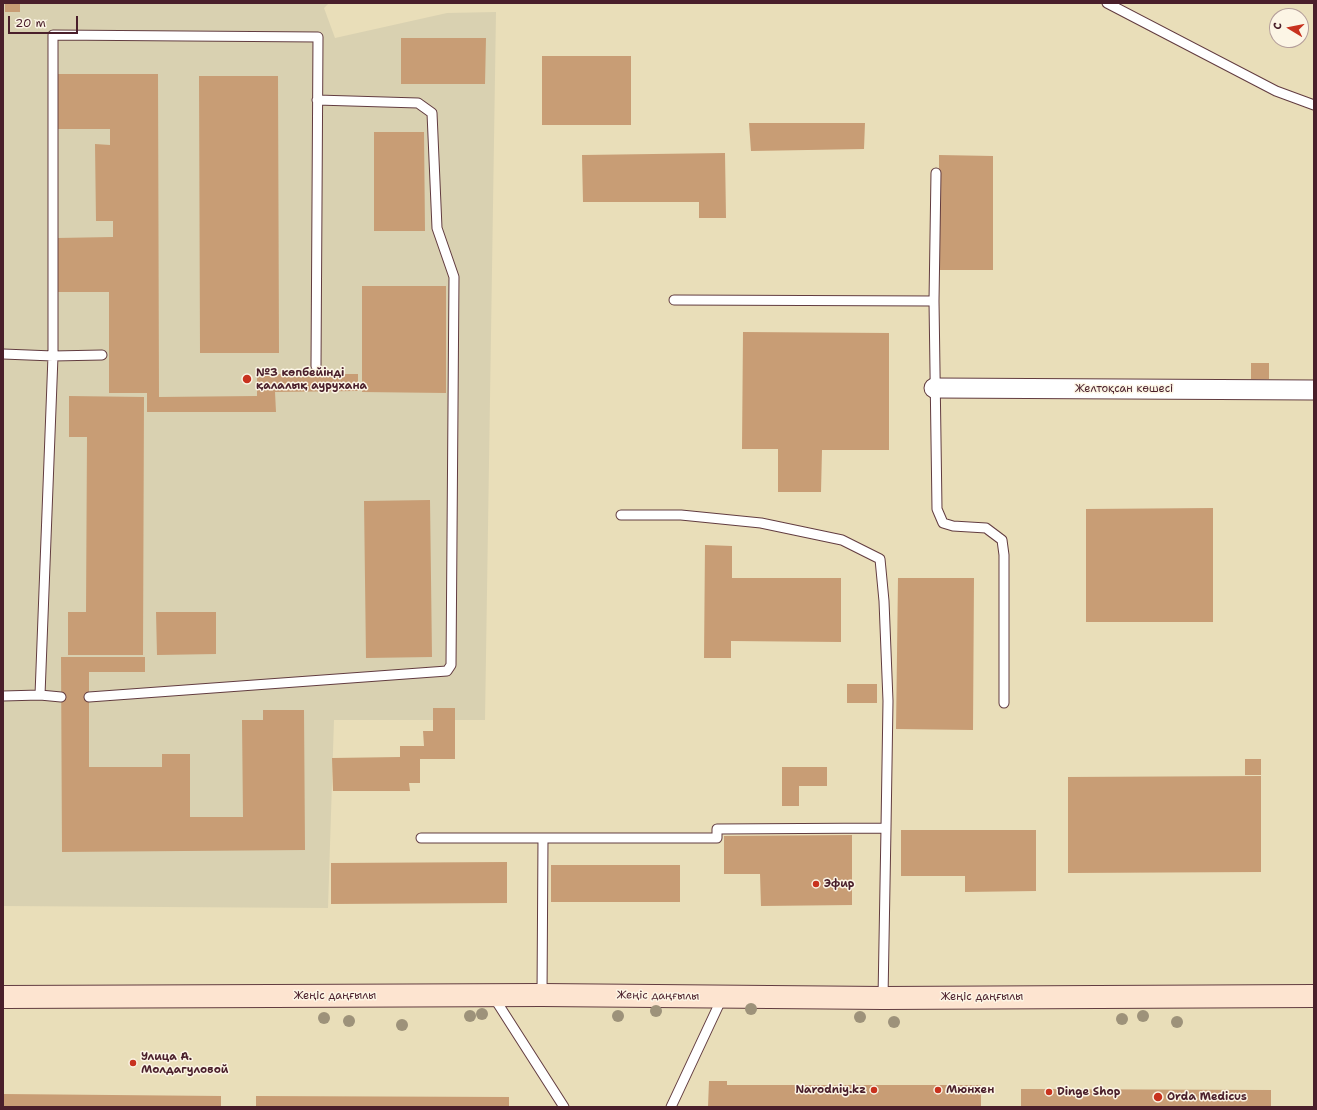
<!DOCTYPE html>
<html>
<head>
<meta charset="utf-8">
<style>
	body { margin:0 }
	#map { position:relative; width:1317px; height:1110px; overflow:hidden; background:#e9deb9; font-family:"Shantell Sans",sans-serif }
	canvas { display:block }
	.frame { position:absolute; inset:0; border:4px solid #4a1f2b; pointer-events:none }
	.north { position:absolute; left:1269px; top:8px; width:40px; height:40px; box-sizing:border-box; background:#fcf5e5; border:1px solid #b59f9b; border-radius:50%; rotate:280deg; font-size:11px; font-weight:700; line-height:16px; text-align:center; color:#4a1f2b }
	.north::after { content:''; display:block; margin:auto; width:14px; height:18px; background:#c8321e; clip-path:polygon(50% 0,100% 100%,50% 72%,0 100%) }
	.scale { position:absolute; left:8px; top:16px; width:70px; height:18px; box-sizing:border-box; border:2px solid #4a1f2b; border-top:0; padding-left:5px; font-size:12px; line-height:14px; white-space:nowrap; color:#4a1f2b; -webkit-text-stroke:3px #fcf5e5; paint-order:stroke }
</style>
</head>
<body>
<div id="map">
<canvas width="1317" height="1110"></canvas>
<div class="frame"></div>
<div class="north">С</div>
<div class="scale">20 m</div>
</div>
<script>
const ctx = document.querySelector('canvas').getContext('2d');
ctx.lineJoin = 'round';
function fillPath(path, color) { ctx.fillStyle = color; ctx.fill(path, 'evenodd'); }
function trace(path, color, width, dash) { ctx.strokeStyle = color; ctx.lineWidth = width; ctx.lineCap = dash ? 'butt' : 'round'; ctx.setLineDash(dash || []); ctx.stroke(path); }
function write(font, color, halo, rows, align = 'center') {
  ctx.font = font + ' "Shantell Sans",sans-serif'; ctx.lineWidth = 3; ctx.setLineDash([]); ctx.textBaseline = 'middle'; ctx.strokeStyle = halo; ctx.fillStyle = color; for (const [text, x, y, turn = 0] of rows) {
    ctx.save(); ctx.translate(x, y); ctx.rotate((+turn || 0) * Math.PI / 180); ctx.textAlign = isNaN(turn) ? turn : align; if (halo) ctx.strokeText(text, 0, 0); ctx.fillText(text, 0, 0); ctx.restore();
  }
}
fillPath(new Path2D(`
	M 3,3 L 329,3 L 324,8 L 335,38 L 447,13 L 496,12 L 485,720 L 334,720 L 328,908 L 3,906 Z`), '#d9d1b1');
fillPath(new Path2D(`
	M 5,3 L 20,3 L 20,12 L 5,12 Z
	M 401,38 L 486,38 L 485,84 L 401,84 Z
	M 542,56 L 631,56 L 631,125 L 542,125 Z
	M 56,74 L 158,74 L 159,397 L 257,396 L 257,374 L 358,374 L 358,391 L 275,392 L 276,412 L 147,412 L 147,393 L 109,393 L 109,292 L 58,292 L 57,238 L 113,237 L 113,221 L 96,221 L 95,144 L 110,145 L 110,129 L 56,129 Z
	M 199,76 L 278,76 L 279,353 L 200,353 Z
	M 749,123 L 865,123 L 864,149 L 751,151 Z
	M 374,132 L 424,132 L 425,231 L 374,231 Z
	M 725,153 L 726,218 L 699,218 L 699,202 L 583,202 L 582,155 Z
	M 939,155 L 993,156 L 993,270 L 939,270 Z
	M 362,286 L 446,286 L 446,393 L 362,392 Z
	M 743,332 L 889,333 L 889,450 L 822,450 L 821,492 L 778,492 L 778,449 L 742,449 Z
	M 1251,363 L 1269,363 L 1269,379 L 1251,379 Z
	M 69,396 L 144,397 L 143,655 L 68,655 L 68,612 L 86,612 L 87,437 L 69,437 Z
	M 430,500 L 432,657 L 366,658 L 364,501 Z
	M 1213,508 L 1213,622 L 1086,622 L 1086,509 Z
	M 705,545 L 732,546 L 732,578 L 841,578 L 841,642 L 731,641 L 731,658 L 704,658 Z
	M 898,578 L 974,578 L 973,730 L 896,729 Z
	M 156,612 L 216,612 L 216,654 L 157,655 Z
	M 61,657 L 145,657 L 145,672 L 89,672 L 89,767 L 162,767 L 162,754 L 190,754 L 190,817 L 243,817 L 242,720 L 263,720 L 263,710 L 304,710 L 305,850 L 62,852 Z
	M 847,684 L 877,684 L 877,703 L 847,703 Z
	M 433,708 L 455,708 L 455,759 L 420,759 L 420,783 L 409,783 L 410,791 L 333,791 L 332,758 L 400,757 L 400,746 L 424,746 L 423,731 L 433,731 Z
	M 1245,759 L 1261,759 L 1261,775 L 1245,775 Z
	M 782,767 L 827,767 L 827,786 L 799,786 L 799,806 L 782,806 Z
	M 1261,776 L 1261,872 L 1068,873 L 1068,777 Z
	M 901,830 L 1036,830 L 1036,891 L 965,892 L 965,876 L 901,876 Z
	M 852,835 L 852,905 L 761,906 L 760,874 L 724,874 L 724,836 Z
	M 507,862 L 507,903 L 331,904 L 331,863 Z
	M 551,865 L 680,865 L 680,902 L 551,902 Z
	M 709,1081 L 727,1081 L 727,1085 L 981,1085 L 981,1107 L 708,1107 Z
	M 1021,1089 L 1271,1090 L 1271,1107 L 1021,1107 Z
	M 3,1094 L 221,1096 L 221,1107 L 3,1107 Z
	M 256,1096 L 509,1097 L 509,1107 L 256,1107 Z`), '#c89d75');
const lane = new Path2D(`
	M 1107,3 L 1276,91 L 1314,105
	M 936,173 L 934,301 L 937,509 L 943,523 L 953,526 L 986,528 L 1002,540 L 1004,555 L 1004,703
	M 674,300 L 934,301
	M 3,354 L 53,356 L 102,355
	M 621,515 L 681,515 L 761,523 L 842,540 L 880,559 L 884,601 L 888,701 L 886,828
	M 40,695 L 61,697
	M 3,696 L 40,695 L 53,356 L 53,35 L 318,37 L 316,366
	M 89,697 L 447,671 L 451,665 L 454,277 L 437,228 L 432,113 L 418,103 L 317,100
	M 421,838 L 717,838 L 717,829 L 886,828 L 883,998
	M 542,995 L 543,839
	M 493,996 L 564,1107
	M 671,1107 L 722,998`);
const street = new Path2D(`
	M 934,388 L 1314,390`);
const secondary = new Path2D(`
	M 3,997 L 542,995 L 883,998 L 1314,996`);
trace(lane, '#623c40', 11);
trace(street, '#623c40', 21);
trace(secondary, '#623c40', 24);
trace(lane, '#fff', 9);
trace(street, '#fff', 19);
trace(secondary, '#fde4d0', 22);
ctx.fillStyle = '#9d927a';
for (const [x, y] of [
	[751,1009],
	[656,1011],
	[482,1014],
	[470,1016],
	[618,1016],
	[1143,1016],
	[860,1017],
	[324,1018],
	[1122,1019],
	[349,1021],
	[894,1022],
	[1177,1022],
	[402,1025]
]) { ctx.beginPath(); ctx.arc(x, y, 6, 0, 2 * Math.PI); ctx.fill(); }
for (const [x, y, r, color] of [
	[247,379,5,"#c8321e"],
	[816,884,4,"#c8321e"],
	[133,1063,4,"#c8321e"],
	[874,1090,4,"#c8321e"],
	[938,1090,4,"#c8321e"],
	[1049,1092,4,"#c8321e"],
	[1158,1097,5,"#c8321e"]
]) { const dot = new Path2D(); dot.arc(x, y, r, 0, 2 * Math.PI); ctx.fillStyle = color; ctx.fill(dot); trace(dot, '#fcf5e5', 1.5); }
write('bold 11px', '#4a1f2b', '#fcf5e5', [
	["№3 көпбейінді",256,373],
	["қалалық аурухана",256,386],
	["Эфир",824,884],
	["Улица А.",141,1057],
	["Молдагуловой",141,1070],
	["Narodniy.kz",866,1090,"right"],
	["Мюнхен",946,1090],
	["Dinge Shop",1057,1092],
	["Orda Medicus",1167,1097]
], 'left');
write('11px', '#4a1f2b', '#fcf5e5', [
	["Желтоқсан көшесі",1124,389],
	["Жеңіс даңғылы",335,996],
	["Жеңіс даңғылы",658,996,1],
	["Жеңіс даңғылы",982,997]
]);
</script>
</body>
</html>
